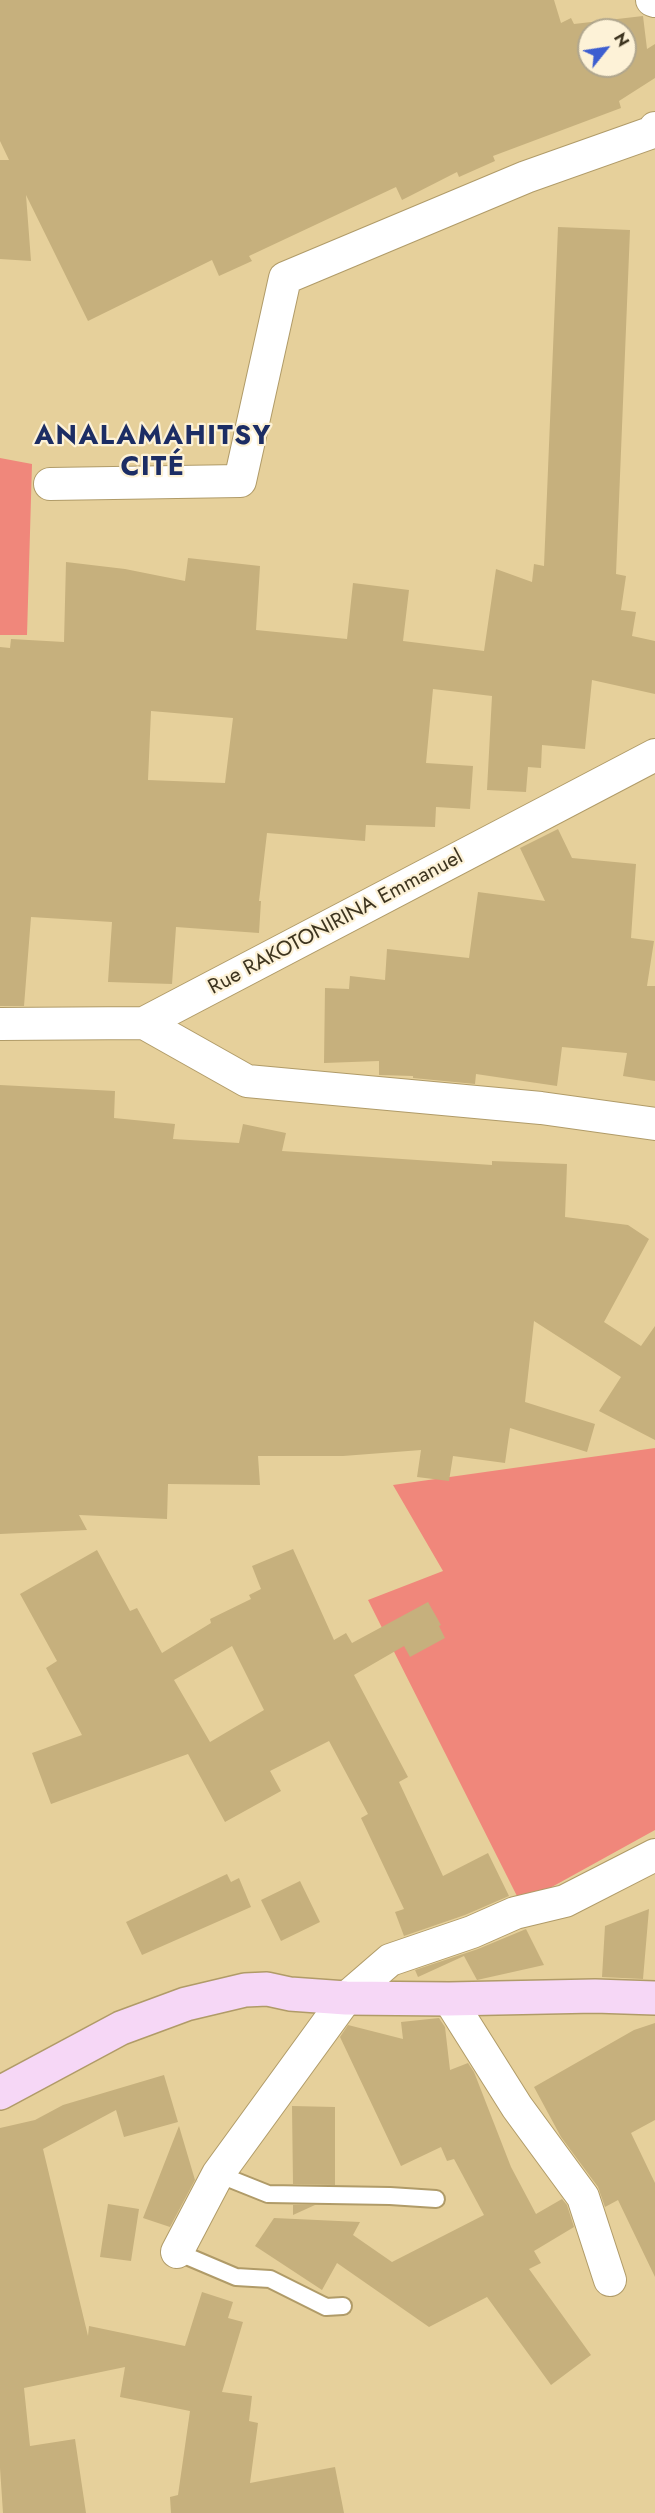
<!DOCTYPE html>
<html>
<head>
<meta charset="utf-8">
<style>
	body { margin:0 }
	#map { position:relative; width:655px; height:2513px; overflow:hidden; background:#e6d09b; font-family:Jost,sans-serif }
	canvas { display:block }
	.north { position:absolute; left:577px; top:18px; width:60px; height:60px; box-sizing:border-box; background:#fdf2d7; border:2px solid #b0a68d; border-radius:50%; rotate:60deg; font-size:16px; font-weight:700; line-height:24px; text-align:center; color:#3d341f }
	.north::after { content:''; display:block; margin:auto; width:21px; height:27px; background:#3d5ed0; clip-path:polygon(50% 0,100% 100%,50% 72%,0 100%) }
</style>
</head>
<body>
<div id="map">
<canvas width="655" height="2513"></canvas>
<div class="north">N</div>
</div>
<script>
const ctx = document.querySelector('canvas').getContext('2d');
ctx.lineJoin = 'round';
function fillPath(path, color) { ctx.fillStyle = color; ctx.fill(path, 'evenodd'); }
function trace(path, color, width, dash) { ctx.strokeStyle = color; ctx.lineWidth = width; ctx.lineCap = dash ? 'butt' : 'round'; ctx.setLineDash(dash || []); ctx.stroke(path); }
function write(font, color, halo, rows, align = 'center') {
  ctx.font = font + ' Jost,sans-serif'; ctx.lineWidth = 4.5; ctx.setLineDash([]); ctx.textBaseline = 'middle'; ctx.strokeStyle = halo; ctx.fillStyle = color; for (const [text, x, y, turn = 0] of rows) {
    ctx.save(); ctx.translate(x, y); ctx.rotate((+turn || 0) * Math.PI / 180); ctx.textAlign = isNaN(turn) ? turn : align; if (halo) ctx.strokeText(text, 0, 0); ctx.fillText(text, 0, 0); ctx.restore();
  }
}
fillPath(new Path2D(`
	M 0,458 L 32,464 L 27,635 L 0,635 Z
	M 655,1448 L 655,1830 L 521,1904 L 368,1600 L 443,1571 L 393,1485 Z`), '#f0877b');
fillPath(new Path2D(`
	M 0,0 L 554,0 L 561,23 L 571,18 L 574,24 L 643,16 L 647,49 L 655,44 L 655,78 L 619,101 L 621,108 L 493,156 L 495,161 L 459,177 L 457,172 L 402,200 L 396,187 L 249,256 L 252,261 L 219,276 L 212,260 L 88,321 L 26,195 L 31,261 L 0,259 L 0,160 L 9,160 L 0,141 ZM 589,30 L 625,30 L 625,66 L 589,66 Z
	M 558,227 L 630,230 L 616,574 L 626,576 L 621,610 L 636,612 L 632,636 L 655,641 L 655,694 L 592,680 L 585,749 L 542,745 L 541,768 L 528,767 L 526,792 L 487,790 L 492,696 L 433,689 L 426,763 L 473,766 L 470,809 L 436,807 L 435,827 L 366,825 L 365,841 L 267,833 L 259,901 L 261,901 L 259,933 L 176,927 L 172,984 L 108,982 L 112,922 L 31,917 L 24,1006 L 0,1006 L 0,647 L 10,648 L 11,639 L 64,642 L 66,562 L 125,569 L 185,581 L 188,558 L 260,566 L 256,630 L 347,639 L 353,583 L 409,590 L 403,641 L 484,651 L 496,569 L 532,582 L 534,564 L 544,566 ZM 151,711 L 233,718 L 225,783 L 148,780 Z
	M 558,829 L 572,858 L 636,864 L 631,938 L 654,941 L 647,986 L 655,986 L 655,1081 L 623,1076 L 627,1053 L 562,1047 L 557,1086 L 476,1074 L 475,1084 L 413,1078 L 413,1076 L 379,1075 L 379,1061 L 324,1063 L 325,988 L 349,989 L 350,976 L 385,980 L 387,949 L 469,958 L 478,892 L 545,901 L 520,848 Z
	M 0,1085 L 115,1091 L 114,1118 L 175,1124 L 173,1139 L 239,1143 L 243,1124 L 286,1133 L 282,1151 L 492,1165 L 492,1161 L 567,1164 L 565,1217 L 628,1225 L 649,1239 L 604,1322 L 641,1346 L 655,1326 L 655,1440 L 599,1411 L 621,1377 L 534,1321 L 525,1402 L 595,1424 L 587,1452 L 510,1428 L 505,1463 L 453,1456 L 449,1481 L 417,1477 L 421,1450 L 343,1456 L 258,1456 L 260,1485 L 168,1484 L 167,1519 L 79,1515 L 87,1530 L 0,1534 Z
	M 293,1549 L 334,1640 L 346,1633 L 352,1643 L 428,1602 L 441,1625 L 439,1626 L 445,1638 L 410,1657 L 404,1646 L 354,1675 L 408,1777 L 399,1782 L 443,1876 L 488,1853 L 509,1896 L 465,1915 L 404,1936 L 395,1912 L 404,1909 L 361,1818 L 368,1814 L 329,1741 L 270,1771 L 281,1791 L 225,1822 L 188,1754 L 51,1804 L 32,1753 L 82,1735 L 46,1668 L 57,1661 L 20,1594 L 97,1550 L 130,1611 L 137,1608 L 162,1653 L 211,1623 L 210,1619 L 251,1599 L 249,1595 L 261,1589 L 252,1566 ZM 232,1646 L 264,1710 L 210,1742 L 174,1680 Z
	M 227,1874 L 231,1882 L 239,1878 L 251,1907 L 142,1955 L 126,1922 Z
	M 300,1881 L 320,1922 L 281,1941 L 261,1900 Z
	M 649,1909 L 643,1979 L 602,1977 L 605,1926 Z
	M 526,1929 L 544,1965 L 477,1980 L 464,1956 L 418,1977 L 415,1970 L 478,1949 Z
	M 439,2018 L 445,2027 L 450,2070 L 468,2063 L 474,2072 L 511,2167 L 536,2214 L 562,2199 L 567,2205 L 574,2227 L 534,2251 L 541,2263 L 529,2269 L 591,2355 L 551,2385 L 487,2297 L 429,2327 L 337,2263 L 322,2290 L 255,2246 L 274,2218 L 360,2222 L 353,2235 L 392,2262 L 484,2215 L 454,2159 L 447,2161 L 441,2147 L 401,2166 L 340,2037 L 348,2025 L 403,2039 L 401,2022 Z
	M 655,2023 L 655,2120 L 631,2133 L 655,2183 L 655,2277 L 618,2200 L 605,2207 L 598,2187 L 561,2137 L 534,2087 L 634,2030 Z
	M 164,2075 L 178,2122 L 124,2137 L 116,2110 L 43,2149 L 88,2336 L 89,2326 L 185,2346 L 202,2292 L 233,2302 L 228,2318 L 243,2322 L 222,2392 L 252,2396 L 249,2421 L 258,2423 L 250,2483 L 335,2467 L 344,2513 L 171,2513 L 170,2497 L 178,2495 L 190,2411 L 120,2397 L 125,2367 L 24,2388 L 30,2446 L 75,2439 L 86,2513 L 3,2513 L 0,2468 L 0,2128 L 35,2120 L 63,2105 Z
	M 292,2106 L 335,2107 L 335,2185 L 293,2184 Z
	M 179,2126 L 195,2180 L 170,2227 L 143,2218 Z
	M 108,2204 L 139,2209 L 131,2261 L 100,2257 Z
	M 293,2205 L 315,2205 L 293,2215 Z`), '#c6b07d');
const service = new Path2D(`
	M 218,2174 L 268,2194 L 390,2196 L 436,2199
	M 177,2252 L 236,2277 L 270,2279 L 326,2307 L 343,2306`);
const minor = new Path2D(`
	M 652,0 L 655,1
	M 50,484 L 240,481 L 285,278 L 526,177 L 653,132 L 655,128
	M 144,1023 L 247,1081 L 541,1108 L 655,1124
	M 0,1024 L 144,1023 L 655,755
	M 449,1999 L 517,2107 L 583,2197 L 610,2280
	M 177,2252 L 218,2174 L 346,1998 L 390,1960 L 472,1932 L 515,1913 L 565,1901 L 655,1855`);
const secondary = new Path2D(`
	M 0,2093 L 121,2028 L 186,2004 L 245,1990 L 267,1989 L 290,1994 L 346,1998 L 449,1999 L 595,1996 L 655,1998`);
trace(service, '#b09b68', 20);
trace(minor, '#b09b68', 34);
trace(secondary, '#b09b68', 36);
trace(service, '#fff', 16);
trace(minor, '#fff', 32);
trace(secondary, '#f6d7f6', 33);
write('21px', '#3d341f', '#fdf2d7', [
	["Rue RAKOTONIRINA Emmanuel",336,923,-28]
]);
ctx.letterSpacing = '1.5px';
write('bold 27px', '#1c2d64', '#fdf2d7', [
	["ANALAMAHITSY",153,437],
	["CITÉ",153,468]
]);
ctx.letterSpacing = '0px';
</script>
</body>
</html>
